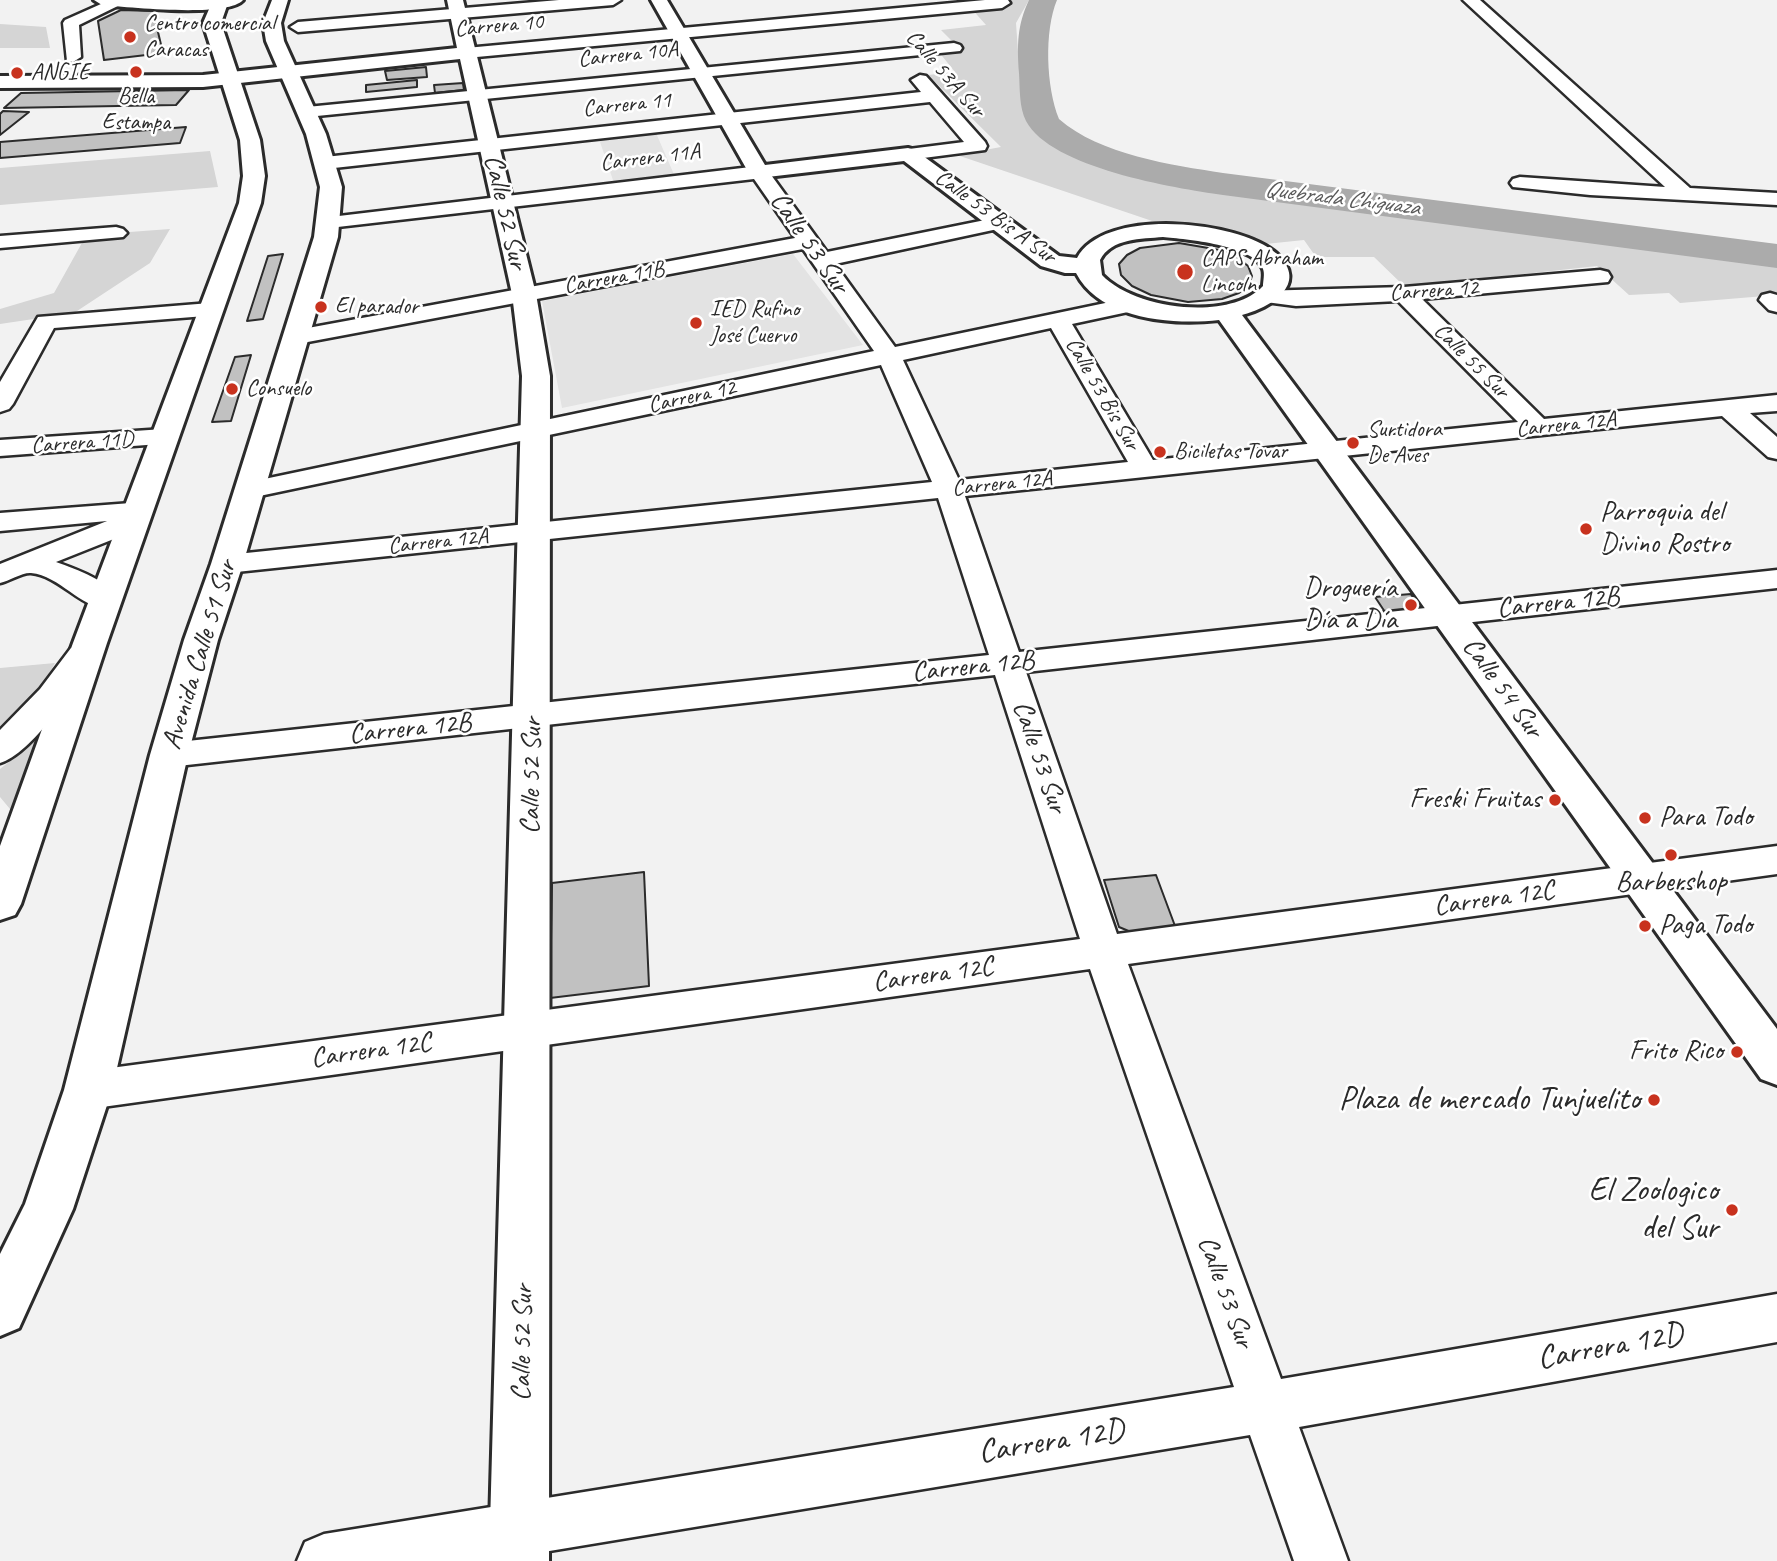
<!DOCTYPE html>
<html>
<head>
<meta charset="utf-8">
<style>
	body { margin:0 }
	canvas { display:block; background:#f2f2f2 }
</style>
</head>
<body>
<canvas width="1777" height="1561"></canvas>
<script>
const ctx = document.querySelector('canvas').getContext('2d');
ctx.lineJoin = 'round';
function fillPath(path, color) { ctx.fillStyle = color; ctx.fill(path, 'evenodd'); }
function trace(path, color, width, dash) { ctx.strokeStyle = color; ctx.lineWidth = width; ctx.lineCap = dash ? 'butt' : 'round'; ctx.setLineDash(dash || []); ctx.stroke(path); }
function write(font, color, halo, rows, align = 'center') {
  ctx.font = font + ' Caveat,sans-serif'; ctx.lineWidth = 5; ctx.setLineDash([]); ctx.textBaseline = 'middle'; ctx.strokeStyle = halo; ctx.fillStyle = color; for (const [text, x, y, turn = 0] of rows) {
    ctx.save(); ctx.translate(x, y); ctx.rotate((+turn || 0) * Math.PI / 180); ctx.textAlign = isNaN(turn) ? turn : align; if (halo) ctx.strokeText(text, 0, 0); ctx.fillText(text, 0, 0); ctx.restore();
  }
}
fillPath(new Path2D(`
	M 656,133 L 676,179 L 615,186 L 599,139 Z
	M 793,254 L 863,345 L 562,408 L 542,301 Z`), '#e3e3e3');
fillPath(new Path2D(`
	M 986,0 L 1029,0 L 1016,23 L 1021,95 L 1032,128 L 1068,153 L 1101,167 L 1154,181 L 1212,190 L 1777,264 L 1777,295 L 1680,303 L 1669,293 L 1629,295 L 1597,266 L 1405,287 L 1374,257 L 1316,257 L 1304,240 L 1256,245 L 1164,225 L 957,155 L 1001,147 L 928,75 L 955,72 L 934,46 L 955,44 L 941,30 L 986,25 L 970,7 Z
	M 0,24 L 46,27 L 50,48 L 0,48 Z
	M 210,151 L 218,187 L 0,205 L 0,168 Z
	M 170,229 L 150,263 L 74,313 L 0,324 L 0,309 L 54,293 L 83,241 L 111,240 L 116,233 Z
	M 55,663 L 41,688 L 0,734 L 0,668 Z
	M 47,724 L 11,829 L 10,809 L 0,797 L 0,769 L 19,754 Z`), '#d5d5d5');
fillPath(new Path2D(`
	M 1029,0 L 1057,0 C 1044,31 1046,87 1059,119 C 1100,155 1172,165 1223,173 L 1777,244 L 1777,268 L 1223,195 C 1174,188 1051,168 1026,121 C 1019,107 1020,89 1019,73 C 1017,46 1017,25 1029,0 Z`), '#ababab');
const building = new Path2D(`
	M 121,10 L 153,11 L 163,53 L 104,60 L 98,21 Z
	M 426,67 L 427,77 L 387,80 L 385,71 Z
	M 417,80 L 417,87 L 366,92 L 366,85 Z
	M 463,83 L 464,90 L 435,93 L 434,85 Z
	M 189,90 L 176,105 L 4,108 L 21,93 Z
	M 3,111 L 29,112 L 0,135 L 0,114 Z
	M 186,127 L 180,143 L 0,158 L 0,142 Z
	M 1179,243 L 1220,250 L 1237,257 L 1248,266 L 1252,276 L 1249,285 L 1239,293 L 1222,299 L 1188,302 L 1151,295 L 1132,286 L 1121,275 L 1119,264 L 1127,255 L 1140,248 Z
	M 283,254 L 263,319 L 247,321 L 268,256 Z
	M 251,355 L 231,421 L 212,422 L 235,357 Z
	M 1411,594 L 1416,605 L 1413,610 L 1385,612 L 1375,597 Z
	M 644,872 L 649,986 L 550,998 L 552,883 Z
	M 1156,875 L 1178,934 L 1143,937 L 1119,927 L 1104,880 Z`);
fillPath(building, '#c1c1c1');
trace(building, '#2b2b2b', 2);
const minor = new Path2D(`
	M 110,0 L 126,2 L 79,25 L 81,57 L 73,62 L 67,61 L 63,23 L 65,20 Z
	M 559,0 L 621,0 L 613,5 L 298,32 L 290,27 L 298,22 Z
	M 985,0 L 1008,0 L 1010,3 L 1002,8 L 466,58 L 458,53 L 466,48 Z
	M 1463,0 L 1480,0 L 1690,188 L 1777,193 L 1777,205 L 1590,195 L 1513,187 L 1510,183 L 1513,179 L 1520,177 L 1665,187 Z
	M 954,43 L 960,45 L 962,48 L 960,51 L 307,117 L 298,112 L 307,107 Z
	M 920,75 L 926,76 L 985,142 L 987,146 L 985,150 L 908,160 L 901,158 L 898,154 L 901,150 L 964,142 L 930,102 L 325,169 L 315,163 L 325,157 L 921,92 L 911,80 Z
	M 759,166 L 766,168 L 827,252 L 1000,217 L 1007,219 L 1010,223 L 1007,227 L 835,264 L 895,347 L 1134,297 L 1142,299 L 1145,304 L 1142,309 L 1072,324 L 1153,460 L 1518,422 L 1398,301 L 1296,306 L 1258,301 L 1255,296 L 1258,291 L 1404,287 L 1600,270 L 1608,272 L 1611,277 L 1608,282 L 1422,299 L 1544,419 L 1777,395 L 1777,411 L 1750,413 L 1777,437 L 1777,459 L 1768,457 L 1722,416 L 965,496 L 1019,652 L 1777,570 L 1777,588 L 1026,672 L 1117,934 L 1777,846 L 1777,874 L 1128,964 L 1281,1379 L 1777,1294 L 1777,1342 L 1299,1427 L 1348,1561 L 1294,1561 L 1250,1435 L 489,1561 L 297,1561 L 305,1542 L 324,1534 L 1234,1387 L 1090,969 L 88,1109 L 73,1103 L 67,1090 L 73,1077 L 88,1071 L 1080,939 L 995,675 L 169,767 L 157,763 L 152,755 L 157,747 L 169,743 L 989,655 L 938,498 L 227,573 L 217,570 L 212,564 L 217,558 L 227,555 L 932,482 L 881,365 L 250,498 L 240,496 L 236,490 L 240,484 L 250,482 L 874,351 L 803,249 L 297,344 L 289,342 L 285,337 L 289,332 L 297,330 L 795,238 L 754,179 L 329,228 L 322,226 L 319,222 L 322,218 ZM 1051,328 L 1128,462 L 959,480 L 903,360 Z
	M 116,227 L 123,229 L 127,233 L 123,237 L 0,248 L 0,236 Z
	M 1770,293 L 1777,295 L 1777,312 L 1769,310 L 1759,300 L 1762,295 Z
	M 210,303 L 218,305 L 222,310 L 218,315 L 54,328 L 13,404 L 9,409 L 0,412 L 0,382 L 38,317 Z
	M 164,429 L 173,431 L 177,437 L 173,443 L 0,456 L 0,440 Z
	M 131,503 L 141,505 L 145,511 L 143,515 L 148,521 L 144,527 L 56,562 C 78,570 107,580 120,600 L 116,607 C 84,615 63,576 31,573 C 23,572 9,581 0,583 L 0,564 L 107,521 L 0,531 L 0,513 Z
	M 82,645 L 93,648 L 98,655 L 93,662 C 74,689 31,754 0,763 L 0,730 L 40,689 L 71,648 Z`);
const tertiary = new Path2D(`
	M 94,0 L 243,0 C 227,18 128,7 102,5 Z
	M 447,0 L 463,0 L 536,294 L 550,376 L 549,1561 L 489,1561 L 522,376 L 512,294 L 460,59 L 203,87 L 0,88 L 0,76 L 203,75 L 457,48 Z
	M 651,0 L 667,0 L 765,165 L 908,148 L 915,150 L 1059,256 L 1077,258 C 1104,207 1239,220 1277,254 C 1310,284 1270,308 1242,315 L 1777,1029 L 1777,1085 L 1761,1079 L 1219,320 C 1173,325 1100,320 1076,273 L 1065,273 L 1041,266 L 904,161 L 759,178 L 751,177 ZM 1163,237 C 1185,239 1254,245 1263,269 C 1265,274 1263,281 1263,286 C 1229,322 1134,309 1102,275 L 1100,260 C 1111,238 1142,239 1163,237 Z`);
const primary = new Path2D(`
	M 213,0 L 229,0 L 221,23 L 260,140 L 265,176 L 261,203 L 107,643 L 21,904 L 15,915 L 0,920 L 0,846 L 73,643 L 239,203 L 243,176 L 240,140 L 203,23 Z
	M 272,0 L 288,0 L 281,23 L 284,41 L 326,134 L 342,187 L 338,237 L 243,564 L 218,640 L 188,755 L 112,1090 L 73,1209 L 19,1328 L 0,1336 L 0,1254 L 25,1204 L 64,1090 L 150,755 L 184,640 L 211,564 L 314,237 L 320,187 L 306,134 L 266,41 L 263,23 Z`);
trace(minor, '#2b2b2b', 5);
trace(tertiary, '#2b2b2b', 6);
trace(primary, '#2b2b2b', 6);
fillPath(minor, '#fff');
fillPath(tertiary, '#fff');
fillPath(primary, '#fff');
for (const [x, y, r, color] of [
	[130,37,7,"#c8321e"],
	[136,72,7,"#c8321e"],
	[17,73,7,"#c8321e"],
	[1185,272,9,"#c8321e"],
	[321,307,7,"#c8321e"],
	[696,323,7,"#c8321e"],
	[232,389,7,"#c8321e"],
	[1353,443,7,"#c8321e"],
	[1160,452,7,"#c8321e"],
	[1586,529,7,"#c8321e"],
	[1411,605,7,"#c8321e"],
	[1555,800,7,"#c8321e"],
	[1645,818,7,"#c8321e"],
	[1671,855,7,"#c8321e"],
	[1645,926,7,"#c8321e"],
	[1737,1052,7,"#c8321e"],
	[1654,1100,7,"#c8321e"],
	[1732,1210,7,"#c8321e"]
]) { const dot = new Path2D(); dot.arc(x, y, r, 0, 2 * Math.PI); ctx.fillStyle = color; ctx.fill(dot); trace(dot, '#fff', 2.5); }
write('23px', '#2b2b2b', '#fff', [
	["Centro comercial",144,24],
	["Caracas",144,50],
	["ANGIE",31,73],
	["Bella",136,97,"center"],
	["Estampa",136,123,"center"],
	["CAPS Abraham",1201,259],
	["Lincoln",1201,285],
	["El parador",335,307],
	["IED Rufino",710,310],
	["José Cuervo",710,336],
	["Consuelo",246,389],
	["Surtidora",1367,430],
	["De Aves",1367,456],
	["Biciletas Tovar",1174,452]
], 'left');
write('23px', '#2b2b2b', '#fff', [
	["Carrera 10",499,26,-5],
	["Carrera 10A",628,55,-6],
	["Calle 53A Sur",945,74,49],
	["Carrera 11",627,105,-6],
	["Carrera 11A",650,158,-7],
	["Calle 53 Bis A Sur",995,217,36],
	["Carrera 11B",614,278,-10],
	["Carrera 12",1434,291,-4],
	["Calle 55 Sur",1471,361,45],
	["Calle 53 Bis Sur",1102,394,60],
	["Carrera 12",692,397,-12],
	["Carrera 12A",1566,425,-6],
	["Carrera 11D",82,443,-4],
	["Carrera 12A",1002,484,-6],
	["Carrera 12A",438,542,-6]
]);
write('italic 24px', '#585858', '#fff', [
	["Quebrada Chiguaza",1342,199,7]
]);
write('28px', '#2b2b2b', '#fff', [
	["Calle 52 Sur",505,212,77],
	["Calle 53 Sur",809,243,55],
	["Carrera 12B",1558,603,-6],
	["Avenida Calle 51 Sur",200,655,-73],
	["Carrera 12B",973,667,-6],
	["Calle 54 Sur",1502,688,54],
	["Carrera 12B",410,729,-6],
	["Calle 53 Sur",1039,757,71],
	["Calle 52 Sur",532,776,-89],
	["Carrera 12C",1494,899,-8],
	["Carrera 12C",933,975,-8],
	["Carrera 12C",371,1051,-8],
	["Calle 53 Sur",1225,1292,70],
	["Calle 52 Sur",523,1343,-89]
]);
write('28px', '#2b2b2b', '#fff', [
	["Parroquia del",1600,513],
	["Divino Rostro",1600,545],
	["Droguería",1397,589,"right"],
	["Día a Día",1397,621,"right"],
	["Freski Fruitas",1541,800,"right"],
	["Para Todo",1659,818],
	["Barbershop",1671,883,"center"],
	["Paga Todo",1659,926],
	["Frito Rico",1723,1052,"right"]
], 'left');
write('33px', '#2b2b2b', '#fff', [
	["Plaza de mercado Tunjuelito",1640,1100],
	["El Zoologico",1718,1191],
	["del Sur",1718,1229]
], 'right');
write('33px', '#2b2b2b', '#fff', [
	["Carrera 12D",1610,1347,-10],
	["Carrera 12D",1051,1442,-9]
]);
</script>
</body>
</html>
